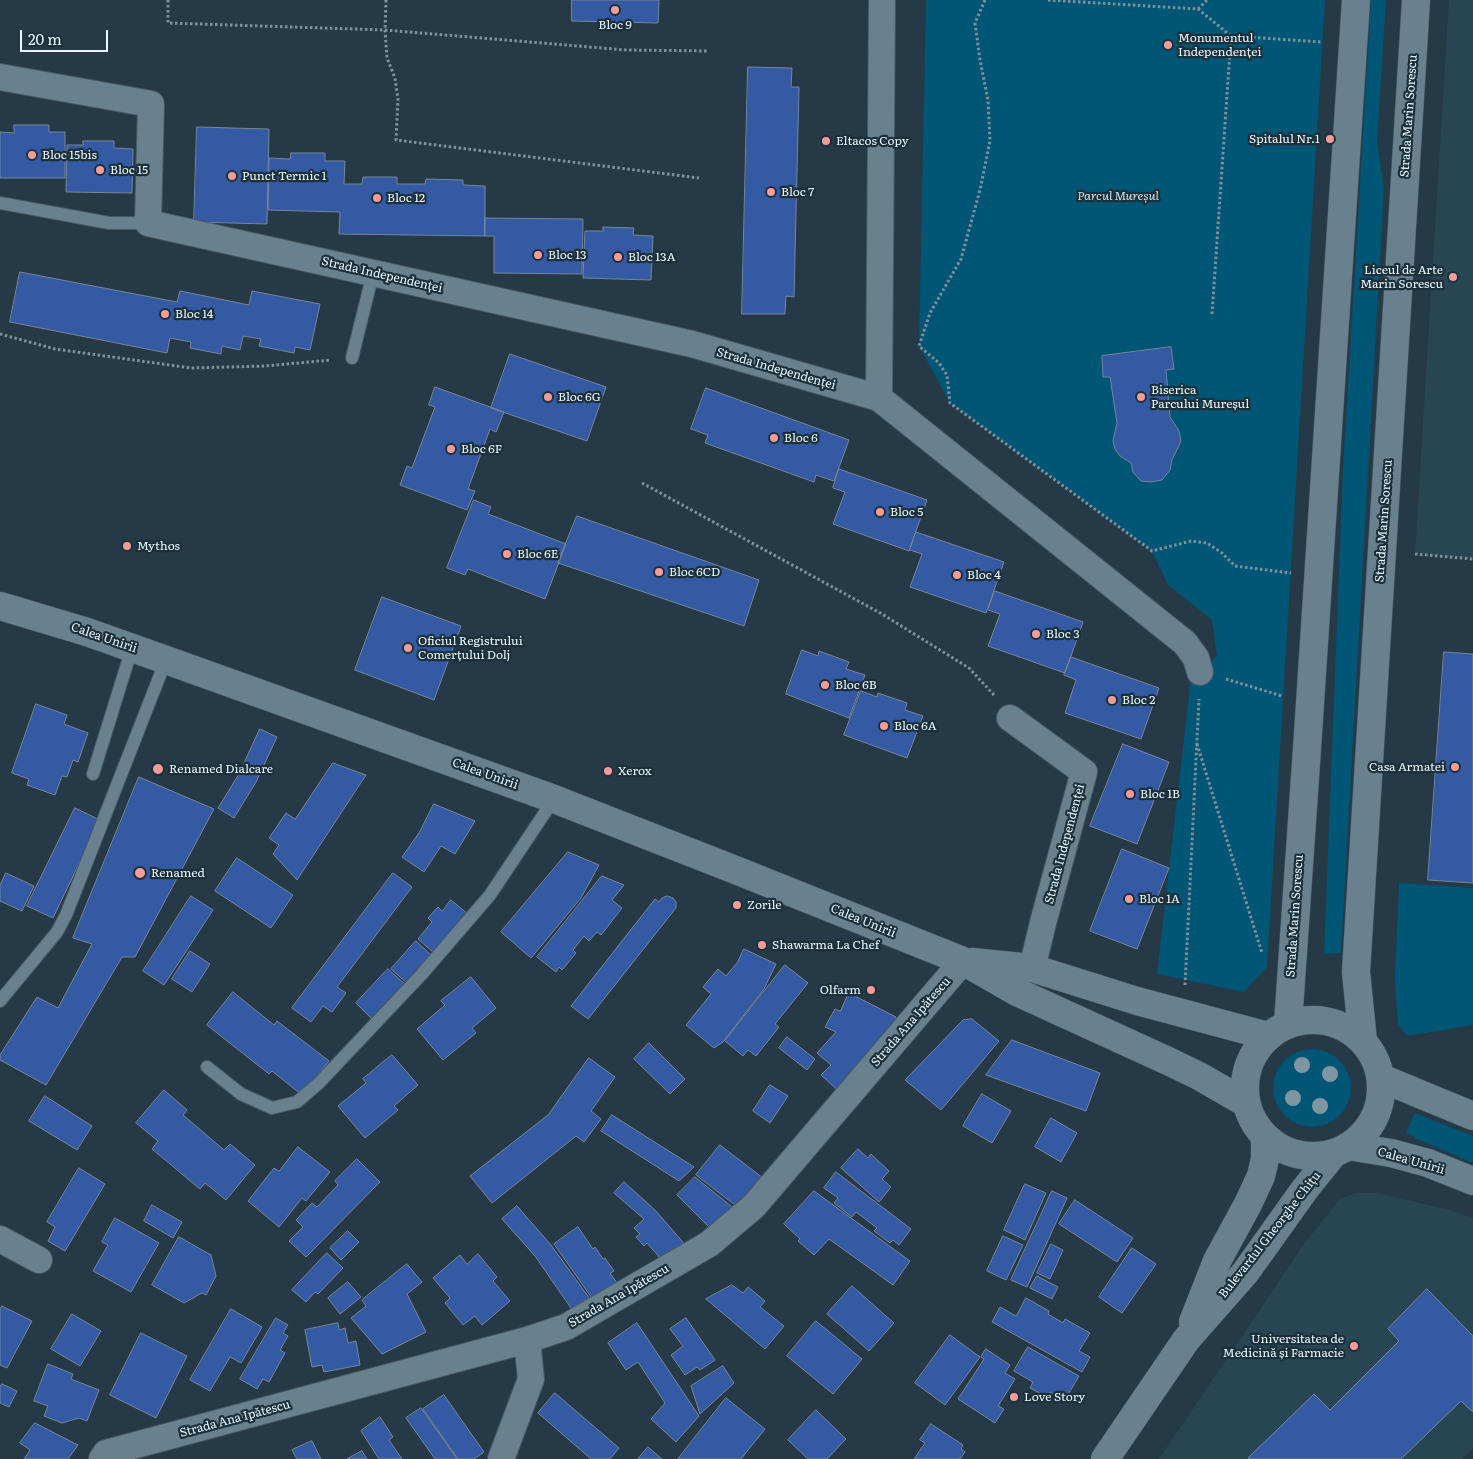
<!DOCTYPE html>
<html>
<head>
<meta charset="utf-8">
<style>
	body { margin:0 }
	#map { position:relative; width:1473px; height:1459px; overflow:hidden; background:#253a46; font-family:Literata,serif }
	canvas { display:block }
	.scale { position:absolute; left:20px; top:30px; width:88px; height:22px; box-sizing:border-box; border:2px solid #eaf7fe; border-top:0; padding-left:6px; font-size:15px; line-height:18px; white-space:nowrap; color:#eaf7fe; -webkit-text-stroke:4px #1b303b; paint-order:stroke }
</style>
</head>
<body>
<div id="map">
<canvas width="1473" height="1459"></canvas>
<div class="scale">20 m</div>
</div>
<script>
const ctx = document.querySelector('canvas').getContext('2d');
ctx.lineJoin = 'round';
function fillPath(path, color) { ctx.fillStyle = color; ctx.fill(path, 'evenodd'); }
function trace(path, color, width, dash) { ctx.strokeStyle = color; ctx.lineWidth = width; ctx.lineCap = dash ? 'butt' : 'round'; ctx.setLineDash(dash || []); ctx.stroke(path); }
function write(font, color, halo, rows, align = 'center') {
  ctx.font = font + ' Literata,serif'; ctx.lineWidth = 4.5; ctx.setLineDash([]); ctx.textBaseline = 'middle'; ctx.strokeStyle = halo; ctx.fillStyle = color; for (const [text, x, y, turn = 0] of rows) {
    ctx.save(); ctx.translate(x, y); ctx.rotate((+turn || 0) * Math.PI / 180); ctx.textAlign = isNaN(turn) ? turn : align; if (halo) ctx.strokeText(text, 0, 0); ctx.fillText(text, 0, 0); ctx.restore();
  }
}
fillPath(new Path2D(`
	M 1449,0 L 1473,0 L 1473,559 L 1415,554 Z
	M 1356,1193 L 1377,1193 L 1454,1211 L 1473,1219 L 1473,1448 L 1462,1459 L 1159,1459 L 1304,1244 L 1340,1199 Z`), '#284554');
fillPath(new Path2D(`
	M 926,0 L 1325,0 L 1267,967 L 1244,992 L 1157,974 L 1191,678 L 1217,656 L 1212,620 L 1168,585 L 1152,551 L 950,403 L 919,346 Z
	M 1371,0 L 1386,0 L 1377,142 L 1384,188 L 1341,953 L 1324,954 L 1343,470 Z
	M 1399,883 L 1473,888 L 1473,1025 L 1407,1036 L 1398,1024 L 1396,999 L 1395,974 Z
	M1273 1088a39 39 0 1 1 78 0a39 39 0 1 1-78 0Z
	M 1415,1113 L 1473,1136 L 1473,1163 L 1415,1138 L 1415,1137 L 1406,1133 Z`), '#015575');
const building = new Path2D(`
	M 572,0 L 659,0 L 658,23 L 572,21 Z
	M 748,67 L 792,68 L 791,87 L 799,87 L 794,297 L 786,296 L 785,314 L 742,314 Z
	M 14,125 L 49,125 L 49,132 L 65,132 L 65,178 L 0,178 L 0,132 L 14,133 Z
	M 197,127 L 269,129 L 267,224 L 194,222 Z
	M 83,141 L 114,141 L 114,148 L 133,149 L 132,193 L 66,192 L 67,145 L 83,145 Z
	M 291,153 L 325,153 L 325,161 L 345,161 L 344,184 L 362,184 L 363,177 L 397,177 L 397,184 L 425,184 L 426,179 L 463,180 L 463,185 L 485,186 L 485,236 L 339,234 L 340,212 L 268,210 L 269,158 L 290,159 Z
	M 485,218 L 583,219 L 582,274 L 494,273 L 494,236 L 485,236 Z
	M 603,227 L 634,228 L 633,235 L 653,236 L 651,280 L 583,278 L 585,231 L 603,231 Z
	M 20,272 L 177,302 L 180,291 L 249,305 L 252,291 L 320,304 L 310,350 L 295,347 L 294,353 L 259,346 L 261,339 L 243,336 L 240,350 L 222,346 L 221,354 L 190,348 L 191,342 L 170,338 L 167,353 L 10,322 Z
	M 1171,347 L 1174,369 L 1166,370 L 1170,417 L 1179,431 L 1181,441 L 1172,460 L 1170,470 L 1162,480 L 1150,482 L 1141,481 L 1133,472 L 1131,463 L 1120,456 L 1115,449 L 1113,441 L 1117,423 L 1110,377 L 1103,377 L 1102,356 Z
	M 510,354 L 606,387 L 587,441 L 491,408 Z
	M 435,387 L 504,412 L 496,432 L 490,429 L 468,489 L 475,491 L 467,510 L 400,485 L 407,466 L 412,468 L 435,407 L 429,405 Z
	M 706,388 L 849,440 L 834,481 L 816,475 L 814,482 L 705,443 L 708,435 L 691,429 Z
	M 839,469 L 927,500 L 909,551 L 833,524 L 845,492 L 833,488 Z
	M 474,500 L 491,507 L 488,514 L 566,544 L 545,599 L 468,569 L 465,575 L 447,568 Z
	M 577,516 L 759,580 L 744,626 L 558,563 Z
	M 916,532 L 1004,562 L 986,613 L 910,587 L 922,554 L 910,550 Z
	M 995,591 L 1083,622 L 1065,673 L 988,646 L 1000,614 L 988,610 Z
	M 382,597 L 461,626 L 434,700 L 355,670 Z
	M 802,650 L 818,656 L 819,651 L 849,662 L 846,669 L 865,675 L 849,718 L 786,694 Z
	M 1444,652 L 1473,654 L 1473,883 L 1428,880 Z
	M 1071,657 L 1159,688 L 1141,739 L 1065,713 L 1076,680 L 1064,675 Z
	M 861,691 L 877,697 L 878,693 L 907,703 L 905,710 L 923,716 L 907,758 L 844,735 Z
	M 36,704 L 67,715 L 64,724 L 88,733 L 78,762 L 73,760 L 67,777 L 62,776 L 55,795 L 27,785 L 29,779 L 12,773 Z
	M 260,729 L 277,737 L 256,782 L 234,818 L 218,808 L 239,774 Z
	M 1123,744 L 1169,762 L 1137,844 L 1090,826 Z
	M 333,763 L 366,775 L 297,880 L 273,854 L 279,845 L 269,838 L 286,813 L 295,819 Z
	M 139,777 L 214,809 L 135,957 L 122,957 L 46,1085 L 0,1060 L 0,1055 L 37,997 L 58,1008 L 92,944 L 73,938 Z
	M 434,804 L 475,821 L 455,854 L 441,846 L 424,872 L 402,857 L 419,833 Z
	M 75,808 L 100,820 L 53,918 L 27,906 Z
	M 1122,849 L 1169,868 L 1137,949 L 1090,931 Z
	M 568,852 L 599,865 L 581,898 L 531,958 L 501,932 Z
	M 237,858 L 293,895 L 271,928 L 215,891 Z
	M 6,873 L 34,886 L 22,911 L 0,901 L 0,886 Z
	M 393,873 L 412,887 L 337,987 L 346,993 L 332,1012 L 323,1006 L 311,1022 L 292,1008 Z
	M 602,876 L 624,885 L 612,900 L 622,908 L 601,935 L 597,932 L 589,941 L 584,936 L 573,950 L 576,953 L 562,970 L 559,967 L 556,972 L 537,957 Z
	M 191,896 L 213,910 L 164,985 L 143,971 Z
	M 668,896 L 673,898 L 676,902 L 676,908 L 588,1019 L 571,1006 L 655,899 L 659,902 L 662,898 Z
	M 451,900 L 469,915 L 435,954 L 418,939 L 432,922 L 428,918 L 438,907 L 442,911 Z
	M 416,941 L 432,956 L 408,984 L 391,969 Z
	M 744,949 L 776,964 L 764,989 L 723,1042 L 714,1048 L 686,1025 L 711,994 L 703,987 L 718,969 L 726,976 L 737,963 Z
	M 190,951 L 210,964 L 192,992 L 172,979 Z
	M 785,965 L 808,983 L 775,1024 L 779,1027 L 756,1056 L 748,1050 L 743,1056 L 725,1041 Z
	M 388,969 L 407,986 L 374,1021 L 356,1003 Z
	M 471,977 L 496,1008 L 472,1028 L 476,1033 L 443,1060 L 417,1029 L 445,1005 L 441,1001 Z
	M 233,992 L 274,1025 L 277,1021 L 329,1061 L 302,1095 L 272,1071 L 269,1074 L 207,1025 Z
	M 849,993 L 896,1017 L 897,1038 L 844,1096 L 821,1075 L 831,1065 L 817,1053 L 836,1032 L 825,1027 L 835,1009 L 840,1011 Z
	M 972,1019 L 999,1041 L 941,1110 L 905,1080 L 963,1020 Z
	M 787,1037 L 815,1059 L 807,1070 L 779,1048 Z
	M 1012,1040 L 1100,1073 L 1086,1111 L 986,1075 Z
	M 649,1043 L 685,1079 L 670,1094 L 634,1059 Z
	M 392,1055 L 418,1085 L 394,1106 L 398,1110 L 365,1138 L 338,1106 L 366,1083 L 363,1079 Z
	M 589,1058 L 615,1077 L 591,1111 L 601,1119 L 584,1142 L 576,1136 L 492,1203 L 470,1176 L 548,1115 Z
	M 770,1085 L 788,1096 L 770,1123 L 753,1111 Z
	M 164,1090 L 187,1110 L 183,1115 L 224,1150 L 230,1144 L 255,1165 L 226,1200 L 205,1183 L 200,1189 L 152,1149 L 158,1141 L 136,1123 Z
	M 982,1094 L 1011,1111 L 992,1143 L 963,1126 Z
	M 45,1096 L 92,1126 L 77,1150 L 29,1121 Z
	M 612,1115 L 694,1167 L 679,1181 L 601,1131 Z
	M 1051,1118 L 1077,1133 L 1061,1162 L 1035,1147 Z
	M 720,1145 L 768,1182 L 744,1212 L 696,1175 Z
	M 298,1147 L 330,1172 L 306,1201 L 302,1198 L 279,1227 L 248,1201 L 274,1168 L 279,1171 Z
	M 858,1149 L 868,1158 L 871,1154 L 889,1171 L 882,1179 L 891,1187 L 879,1202 L 841,1168 Z
	M 357,1159 L 380,1182 L 306,1257 L 289,1241 L 303,1227 L 296,1220 L 312,1203 L 317,1207 L 338,1185 L 335,1181 Z
	M 79,1168 L 105,1184 L 65,1251 L 48,1241 L 55,1227 L 47,1222 Z
	M 836,1172 L 911,1229 L 899,1245 L 893,1240 L 890,1243 L 874,1231 L 877,1228 L 856,1212 L 852,1217 L 834,1203 L 838,1198 L 824,1188 Z
	M 695,1177 L 737,1211 L 713,1231 L 677,1195 Z
	M 624,1182 L 655,1210 L 688,1248 L 667,1266 L 647,1243 L 644,1246 L 636,1237 L 640,1234 L 634,1228 L 644,1219 L 614,1193 Z
	M 1025,1184 L 1046,1193 L 1025,1240 L 1004,1230 Z
	M 814,1191 L 910,1261 L 893,1285 L 829,1239 L 814,1255 L 798,1241 L 800,1239 L 784,1224 Z
	M 1052,1191 L 1067,1198 L 1027,1287 L 1011,1280 Z
	M 1075,1200 L 1133,1238 L 1117,1262 L 1059,1224 Z
	M 152,1205 L 182,1222 L 173,1238 L 144,1221 Z
	M 517,1206 L 551,1245 L 590,1299 L 573,1311 L 535,1256 L 502,1219 Z
	M 115,1218 L 159,1243 L 131,1292 L 93,1271 L 108,1245 L 102,1242 Z
	M 578,1227 L 593,1249 L 595,1247 L 603,1259 L 605,1258 L 614,1271 L 610,1273 L 620,1287 L 596,1304 L 554,1244 Z
	M 348,1231 L 359,1242 L 341,1260 L 330,1248 Z
	M 1003,1236 L 1023,1245 L 1006,1280 L 987,1271 Z
	M 179,1237 L 211,1255 L 216,1276 L 206,1295 L 202,1293 L 184,1303 L 152,1285 Z
	M 1051,1244 L 1063,1250 L 1050,1279 L 1037,1273 Z
	M 1132,1248 L 1156,1264 L 1122,1313 L 1099,1297 Z
	M 327,1253 L 343,1268 L 318,1294 L 315,1292 L 306,1302 L 292,1290 Z
	M 478,1254 L 497,1277 L 493,1281 L 510,1301 L 482,1325 L 475,1316 L 463,1325 L 445,1303 L 450,1298 L 433,1278 L 460,1255 L 467,1264 Z
	M 407,1264 L 422,1282 L 407,1294 L 426,1332 L 382,1354 L 351,1318 L 366,1306 L 362,1300 Z
	M 1037,1276 L 1058,1287 L 1052,1299 L 1030,1288 Z
	M 348,1282 L 361,1297 L 340,1314 L 328,1298 Z
	M 732,1285 L 743,1293 L 748,1287 L 765,1301 L 760,1307 L 784,1326 L 765,1349 L 706,1299 Z
	M 852,1286 L 894,1323 L 869,1351 L 827,1314 Z
	M 1427,1289 L 1473,1336 L 1473,1412 L 1461,1401 L 1401,1459 L 1249,1459 L 1248,1458 L 1314,1394 L 1330,1410 L 1399,1341 L 1388,1329 Z
	M 1026,1298 L 1049,1311 L 1048,1314 L 1063,1323 L 1065,1319 L 1090,1333 L 1079,1351 L 1090,1357 L 1082,1372 L 992,1322 L 1000,1307 L 1016,1316 Z
	M 2,1306 L 32,1321 L 7,1368 L 0,1365 L 0,1310 Z
	M 231,1309 L 262,1327 L 241,1363 L 230,1357 L 210,1391 L 190,1380 Z
	M 72,1314 L 101,1331 L 80,1366 L 51,1349 Z
	M 276,1318 L 288,1325 L 283,1333 L 288,1336 L 280,1350 L 285,1353 L 269,1382 L 263,1379 L 257,1389 L 240,1379 Z
	M 686,1318 L 715,1360 L 700,1370 L 697,1367 L 685,1375 L 671,1355 L 683,1346 L 670,1329 Z
	M 816,1321 L 862,1359 L 833,1394 L 787,1356 Z
	M 338,1323 L 339,1330 L 345,1328 L 348,1343 L 356,1341 L 360,1365 L 324,1372 L 322,1365 L 312,1367 L 305,1330 Z
	M 637,1323 L 699,1416 L 676,1442 L 651,1419 L 665,1403 L 638,1362 L 626,1370 L 608,1343 Z
	M 141,1333 L 187,1356 L 156,1418 L 110,1395 Z
	M 950,1335 L 980,1357 L 945,1405 L 915,1383 Z
	M 1028,1347 L 1079,1376 L 1065,1400 L 1050,1392 L 1047,1397 L 1030,1388 L 1033,1382 L 1014,1371 Z
	M 986,1349 L 1010,1365 L 1005,1373 L 1015,1379 L 998,1406 L 1004,1409 L 995,1423 L 958,1399 L 984,1359 L 981,1357 Z
	M 48,1364 L 73,1374 L 71,1379 L 99,1390 L 87,1421 L 79,1418 L 62,1423 L 44,1416 L 48,1406 L 34,1401 Z
	M 723,1366 L 734,1383 L 700,1414 L 691,1386 Z
	M 2,1384 L 17,1391 L 9,1407 L 0,1403 L 0,1388 Z
	M 555,1393 L 619,1448 L 610,1459 L 591,1459 L 538,1413 Z
	M 444,1395 L 484,1452 L 474,1459 L 458,1459 L 423,1409 Z
	M 726,1398 L 765,1429 L 741,1459 L 678,1459 Z
	M 421,1408 L 457,1459 L 435,1459 L 406,1418 Z
	M 816,1410 L 846,1439 L 827,1459 L 808,1459 L 788,1440 Z
	M 380,1417 L 393,1437 L 389,1440 L 402,1459 L 379,1459 L 361,1431 Z
	M 35,1423 L 78,1445 L 68,1459 L 24,1459 L 30,1450 L 20,1443 Z
	M 931,1424 L 963,1445 L 961,1449 L 965,1452 L 960,1459 L 914,1459 L 925,1443 L 920,1440 Z
	M 312,1441 L 321,1459 L 297,1459 L 292,1450 Z
	M 648,1447 L 662,1459 L 638,1459 Z
	M 362,1451 L 367,1459 L 347,1459 Z`);
fillPath(building, '#345aa3');
trace(building, '#798599', 1);
const service = new Path2D(`
	M 0,203 L 109,223 L 148,223
	M 352,358 L 373,273
	M 93,774 L 132,648
	M 0,1001 L 57,932 L 66,915 L 166,660
	M 207,1067 L 241,1094 L 272,1108 L 297,1102 L 319,1083 L 422,974 L 490,895 L 554,799`);
const minor = new Path2D(`
	M 882,0 L 879,398 L 1185,643 L 1196,658 L 1200,672
	M 0,77 L 151,104 L 148,223 L 692,344 L 879,398
	M 1010,718 L 1084,772 L 1044,919 L 1032,968
	M 0,1239 L 39,1260
	M 102,1459 L 106,1453 L 527,1340 L 566,1327 L 709,1244 L 754,1206 L 963,961
	M 501,1459 L 531,1379 L 527,1340`);
const secondary = new Path2D(`
	M 0,606 L 87,632 L 166,660 L 554,799 L 733,869 L 963,961 L 1017,992 L 1168,1061 L 1199,1076 L 1246,1103
	M 972,962 L 1032,968 L 1137,1001 L 1268,1036
	M1245 1088a68 68 0 1 1 136 0a68 68 0 1 1-136 0Z
	M 1288,1024 L 1308,734 L 1356,0
	M 1363,1041 L 1356,972 L 1416,0
	M 1381,1078 L 1473,1116
	M 1348,1146 L 1391,1153 L 1428,1163 L 1473,1181
	M 1193,1322 L 1217,1261 L 1248,1204 L 1261,1176 L 1265,1159 L 1265,1137
	M 1105,1459 L 1186,1340 L 1245,1273 L 1305,1189 L 1334,1153`);
trace(service, '#465963', 14);
trace(minor, '#465963', 28);
trace(secondary, '#465963', 29);
trace(new Path2D(`
	M 168,0 L 168,23 L 385,30 L 626,50 L 708,51
	M 386,0 L 385,30 L 387,58 L 395,78 L 398,99 L 396,140 L 699,178
	M 985,0 L 975,23 L 980,60 L 988,100 L 990,141 L 980,190 L 961,259 L 930,313 L 919,346 L 939,363 L 947,375 L 950,403 L 1152,551 L 1191,541 L 1207,543 L 1222,553 L 1235,566 L 1291,573
	M 1048,0 L 1198,9 L 1231,36 L 1322,42
	M 1198,9 L 1207,0
	M 1212,314 L 1231,36
	M 0,334 L 55,349 L 191,368 L 265,366 L 331,360
	M 642,483 L 882,614 L 969,668 L 994,695
	M 1415,554 L 1473,559
	M 1226,679 L 1282,696
	M 1197,744 L 1262,953
	M 1185,985 L 1199,699`), '#80919b', 3, [2.5, 2.5]);
trace(service, '#69818e', 12);
trace(minor, '#69818e', 26);
trace(secondary, '#69818e', 28);
ctx.fillStyle = '#7f96a2';
for (const [x, y] of [
	[1302,1065],
	[1330,1074],
	[1293,1098],
	[1320,1106]
]) { ctx.beginPath(); ctx.arc(x, y, 8, 0, 2 * Math.PI); ctx.fill(); }
for (const [x, y, r, color] of [
	[615,10,5,"#f59b98"],
	[1168,45,5,"#f59b98"],
	[1330,139,5,"#f59b98"],
	[826,141,5,"#f59b98"],
	[32,155,5,"#f59b98"],
	[100,170,5,"#f59b98"],
	[232,176,5,"#f59b98"],
	[771,192,5,"#f59b98"],
	[377,198,5,"#f59b98"],
	[538,255,5,"#f59b98"],
	[618,257,5,"#f59b98"],
	[1453,277,5,"#f59b98"],
	[165,314,5,"#f59b98"],
	[548,397,5,"#f59b98"],
	[1141,397,5,"#f59b98"],
	[774,438,5,"#f59b98"],
	[451,449,5,"#f59b98"],
	[880,512,5,"#f59b98"],
	[127,546,5,"#f59b98"],
	[507,554,5,"#f59b98"],
	[659,572,5,"#f59b98"],
	[957,575,5,"#f59b98"],
	[1036,634,5,"#f59b98"],
	[408,648,5,"#f59b98"],
	[825,685,5,"#f59b98"],
	[1112,700,5,"#f59b98"],
	[884,726,5,"#f59b98"],
	[1455,767,5,"#f59b98"],
	[158,769,6,"#f59b98"],
	[608,771,5,"#f59b98"],
	[1130,794,5,"#f59b98"],
	[140,873,6,"#f59b98"],
	[1129,899,5,"#f59b98"],
	[737,905,5,"#f59b98"],
	[762,945,5,"#f59b98"],
	[871,990,5,"#f59b98"],
	[1354,1346,5,"#f59b98"],
	[1014,1397,5,"#f59b98"]
]) { const dot = new Path2D(); dot.arc(x, y, r, 0, 2 * Math.PI); ctx.fillStyle = color; ctx.fill(dot); trace(dot, '#1b303b', 2); }
write('12px', '#eaf7fe', '#1b303b', [
	["Bloc 9",615,25,"center"],
	["Monumentul",1178,38],
	["Independenței",1178,52],
	["Spitalul Nr.1",1320,139,"right"],
	["Eltacos Copy",836,141],
	["Bloc 15bis",42,155],
	["Bloc 15",110,170],
	["Punct Termic 1",242,176],
	["Bloc 7",781,192],
	["Bloc 12",387,198],
	["Bloc 13",548,255],
	["Bloc 13A",628,257],
	["Liceul de Arte",1443,270,"right"],
	["Marin Sorescu",1443,284,"right"],
	["Bloc 14",175,314],
	["Biserica",1151,390],
	["Parcului Mureșul",1151,404],
	["Bloc 6G",558,397],
	["Bloc 6",784,438],
	["Bloc 6F",461,449],
	["Bloc 5",890,512],
	["Mythos",137,546],
	["Bloc 6E",517,554],
	["Bloc 6CD",669,572],
	["Bloc 4",967,575],
	["Bloc 3",1046,634],
	["Oficiul Registrului",418,641],
	["Comerțului Dolj",418,655],
	["Bloc 6B",835,685],
	["Bloc 2",1122,700],
	["Bloc 6A",894,726],
	["Casa Armatei",1445,767,"right"],
	["Renamed Dialcare",169,769],
	["Xerox",618,771],
	["Bloc 1B",1140,794],
	["Renamed",151,873],
	["Bloc 1A",1139,899],
	["Zorile",747,905],
	["Shawarma La Chef",772,945],
	["Olfarm",861,990,"right"],
	["Universitatea de",1344,1339,"right"],
	["Medicină și Farmacie",1344,1353,"right"],
	["Love Story",1024,1397]
], 'left');
write('12px', '#eaf7fe', '#1b303b', [
	["Strada Marin Sorescu",1409,116,-86],
	["Strada Independenței",382,275,13],
	["Strada Independenței",776,369,16],
	["Strada Marin Sorescu",1384,521,-86],
	["Calea Unirii",104,638,19],
	["Calea Unirii",485,774,20],
	["Strada Independenței",1065,844,-75],
	["Strada Marin Sorescu",1295,916,-86],
	["Calea Unirii",863,921,22],
	["Strada Ana Ipătescu",911,1022,-49],
	["Calea Unirii",1411,1161,16],
	["Bulevardul Gheorghe Chițu",1270,1235,-52],
	["Strada Ana Ipătescu",619,1296,-30],
	["Strada Ana Ipătescu",235,1419,-15]
]);
write('italic 12px', '#c9e1ee', '#1b303b', [
	["Parcul Mureșul",1118,196]
]);
</script>
</body>
</html>
